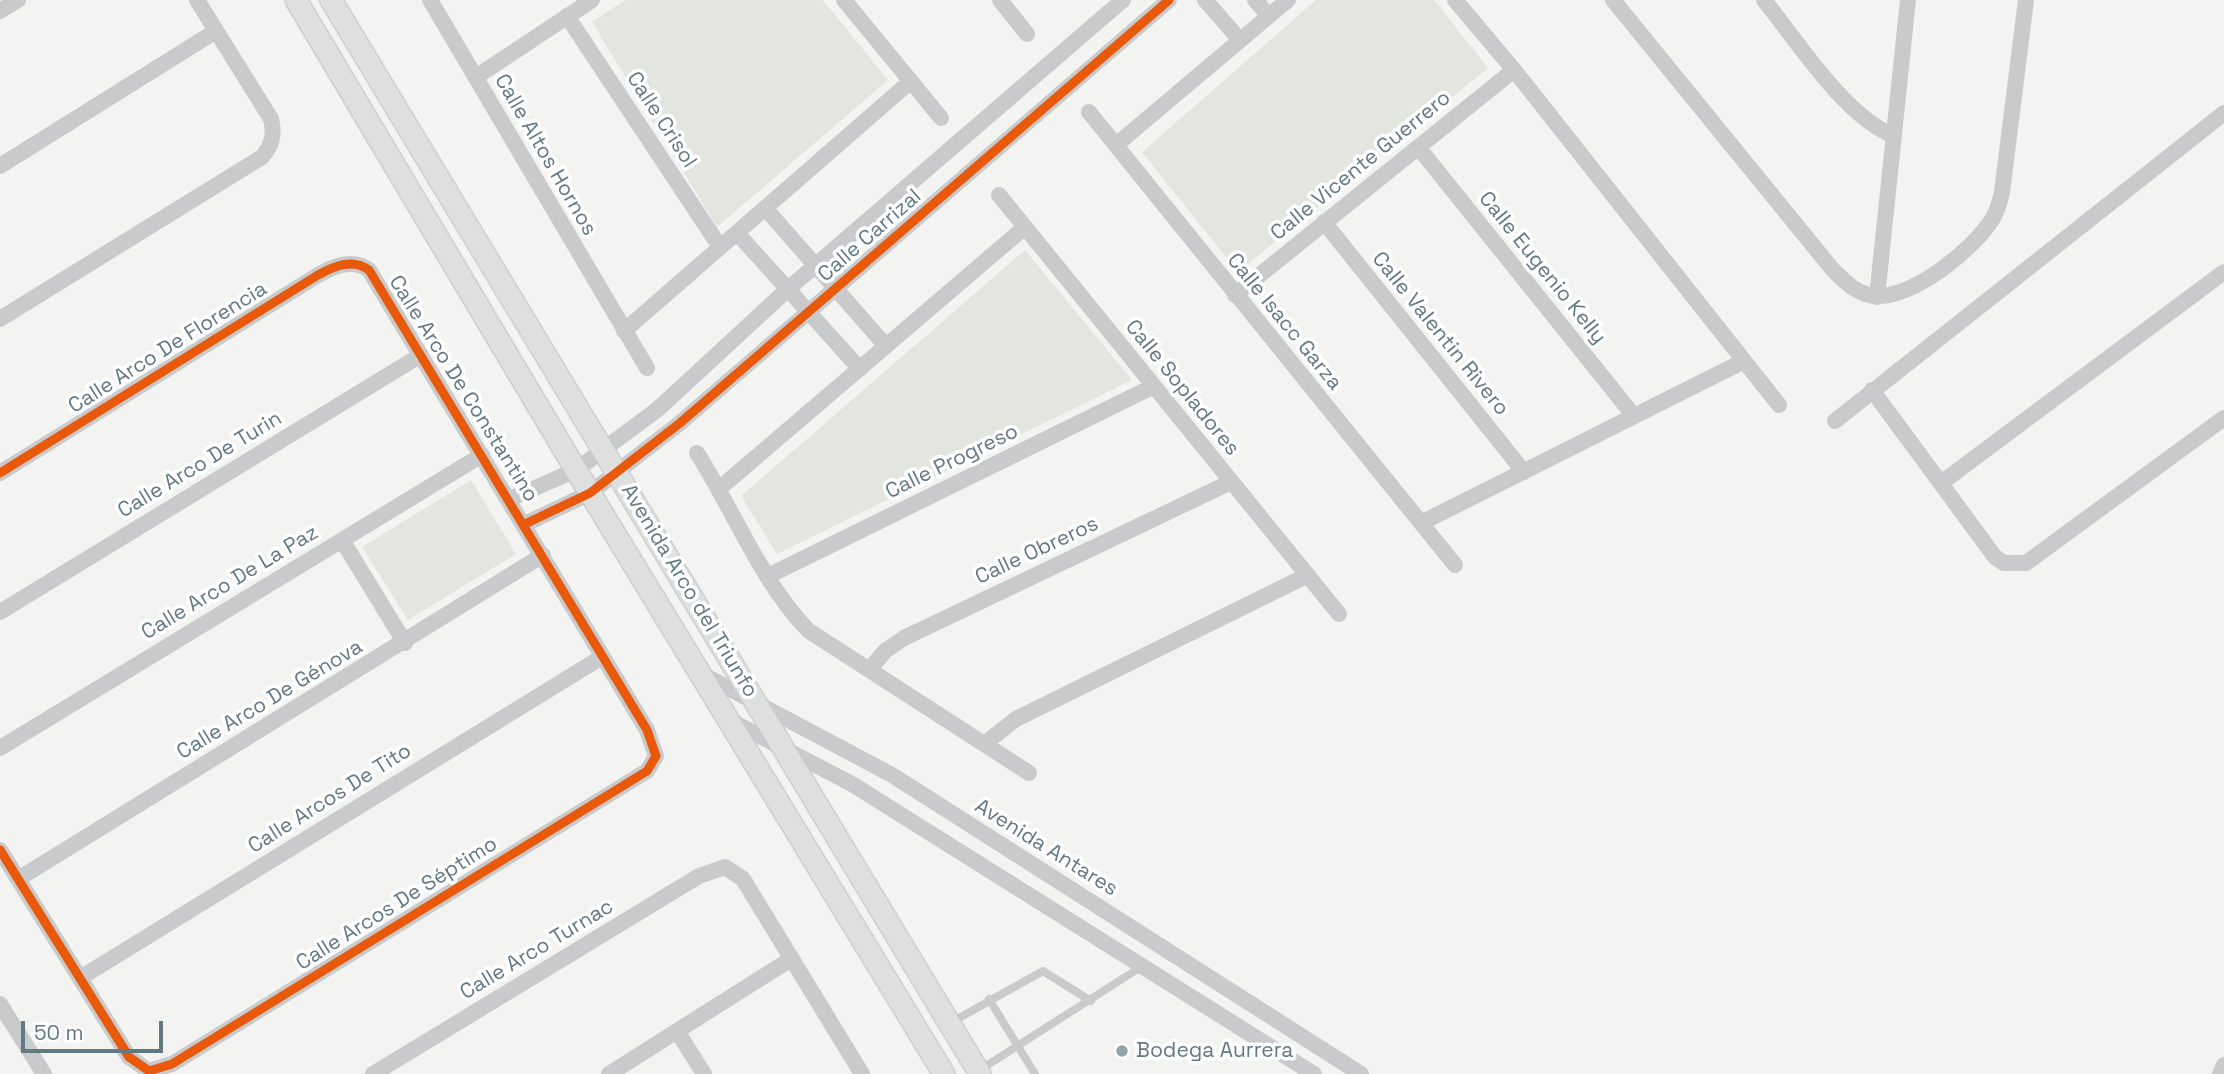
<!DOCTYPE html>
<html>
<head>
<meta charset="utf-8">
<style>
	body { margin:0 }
	#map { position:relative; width:2224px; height:1074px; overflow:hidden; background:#f3f3f1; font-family:"Space Grotesk",sans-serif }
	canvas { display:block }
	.scale { position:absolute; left:21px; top:1021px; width:142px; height:32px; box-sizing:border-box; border:4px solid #627883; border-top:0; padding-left:9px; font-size:21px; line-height:24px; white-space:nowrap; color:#627883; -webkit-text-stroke:5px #fff; paint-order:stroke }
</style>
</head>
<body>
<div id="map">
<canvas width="2224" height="1074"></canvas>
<div class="scale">50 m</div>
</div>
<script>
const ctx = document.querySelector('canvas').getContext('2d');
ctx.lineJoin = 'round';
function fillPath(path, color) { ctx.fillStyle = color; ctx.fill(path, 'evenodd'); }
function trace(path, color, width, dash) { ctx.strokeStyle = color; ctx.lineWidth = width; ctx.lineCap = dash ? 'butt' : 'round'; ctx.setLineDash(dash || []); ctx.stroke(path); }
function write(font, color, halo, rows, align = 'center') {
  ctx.font = font + ' "Space Grotesk",sans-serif'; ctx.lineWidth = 7; ctx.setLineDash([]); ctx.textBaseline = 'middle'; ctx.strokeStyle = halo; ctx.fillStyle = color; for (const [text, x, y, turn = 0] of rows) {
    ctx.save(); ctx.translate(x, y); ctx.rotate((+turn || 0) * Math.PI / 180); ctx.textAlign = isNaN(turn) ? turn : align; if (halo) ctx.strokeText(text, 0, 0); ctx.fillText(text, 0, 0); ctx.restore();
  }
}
fillPath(new Path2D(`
	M 625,0 L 823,0 L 888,80 L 717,227 L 592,22 Z
	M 1316,0 L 1434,0 L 1488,68 L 1238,272 L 1142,152 Z
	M 1025,250 L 1132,380 L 777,554 L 741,496 Z
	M 471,480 L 516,554 L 408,620 L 362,547 Z`), '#e3e6df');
const secondary = new Path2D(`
	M 296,0 L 576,470 L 944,1074
	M 331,0 L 980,1074`);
trace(secondary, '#ced0d0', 24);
trace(new Path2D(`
	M 989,999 L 1035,1074
	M 950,1023 L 1043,971 L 1091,1001
	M 978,1071 L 1144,965`), '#c9cacb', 8);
trace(new Path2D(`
	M 430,0 L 647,368
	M 844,0 L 941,118
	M 1000,0 L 1027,34
	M 1205,0 L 1240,40
	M 1255,0 L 1269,16
	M 1455,0 L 1514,70 L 1779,405
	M 1613,0 L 1833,270 C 1845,282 1860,297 1879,296 C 1917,295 1974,249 1993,218 C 1998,210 2000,201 2002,192 L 2026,0
	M 1764,0 C 1797,41 1844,115 1892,135
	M 0,11 L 18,0
	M 567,16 L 720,247
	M 476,77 L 592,0
	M 1089,112 L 1455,565
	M 1116,145 L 1288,0
	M 1418,147 L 1634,416
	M 0,166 L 216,31
	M 999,195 L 1339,614
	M 765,208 L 886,346
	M 1324,222 L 1524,472
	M 737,233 L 860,369
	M 1235,295 L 1514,70
	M 1877,297 L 1908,0
	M 0,319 L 262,157 C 272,145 275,135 271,119 L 197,0
	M 624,331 L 911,81
	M 1872,390 L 1995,557 L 2004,563 L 2026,563 L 2224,418
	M 1835,421 L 2224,113
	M 697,453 C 733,509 762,584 809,631 L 1029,773
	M 0,473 L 318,275 C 334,266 353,258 369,270 L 647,730 L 656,756 L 647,771 L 172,1064 L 149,1071 L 129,1057 L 0,850
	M 1941,483 L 2224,272
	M 720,488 L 1025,227
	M 510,499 L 576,470 L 658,409 L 788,289 L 1123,0
	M 1421,523 L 1744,361
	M 525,524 L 590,493 L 680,423 L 1169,0
	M 342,540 L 405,643
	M 768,576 L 1154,386
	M 0,612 L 421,355
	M 869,670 L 885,651 L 904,638 L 1231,482
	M 700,673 L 892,775 L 1361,1074
	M 729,720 L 852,784 L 1314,1074
	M 984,744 L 1016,719 L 1308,575
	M 0,748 L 482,455
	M 18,879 L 543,555
	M 80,978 L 602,657
	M 0,1004 L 44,1074
	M 677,1031 L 704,1074
	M 373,1074 L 699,876 L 725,867 L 743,879 L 862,1074
	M 609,1074 L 791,959
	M 2220,1074 L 2224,1065`), '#c9cacb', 16);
trace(secondary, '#dedfdf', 21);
trace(new Path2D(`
	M 0,473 L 318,275 C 334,266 353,258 369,270 L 647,730 L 656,756 L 647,771 L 172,1064 L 149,1071 L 129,1057 L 0,850
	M 525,524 L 590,493 L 680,423 L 1169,0`), '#e8590c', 9);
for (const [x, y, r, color] of [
	[1122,1051,7,"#95a3aa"]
]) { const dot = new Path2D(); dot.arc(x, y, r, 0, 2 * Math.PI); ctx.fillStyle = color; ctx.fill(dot); trace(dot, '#fff', 2.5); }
write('21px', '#627883', '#fff', [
	["Calle Crisol",661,120,57],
	["Calle Altos Hornos",545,155,60],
	["Calle Vicente Guerrero",1361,166,-39],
	["Calle Carrizal",870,236,-41],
	["Calle Eugenio Kelly",1542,268,51],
	["Calle Isacc Garza",1284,322,51],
	["Calle Valentin Rivero",1440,334,51],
	["Calle Arco De Florencia",168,348,-32],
	["Calle Sopladores",1182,388,51],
	["Calle Arco De Constantino",463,389,58],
	["Calle Progreso",952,462,-26],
	["Calle Arco De Turin",200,465,-31],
	["Calle Obreros",1037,551,-25],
	["Calle Arco De La Paz",230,583,-31],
	["Avenida Arco del Triunfo",689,591,59],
	["Calle Arco De Génova",270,700,-31],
	["Calle Arcos De Tito",330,799,-32],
	["Avenida Antares",1046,848,32],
	["Calle Arcos De Séptimo",397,904,-32],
	["Calle Arco Turnac",537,950,-31]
]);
write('21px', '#627883', '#fff', [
	["Bodega Aurrera",1136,1051]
], 'left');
</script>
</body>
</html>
